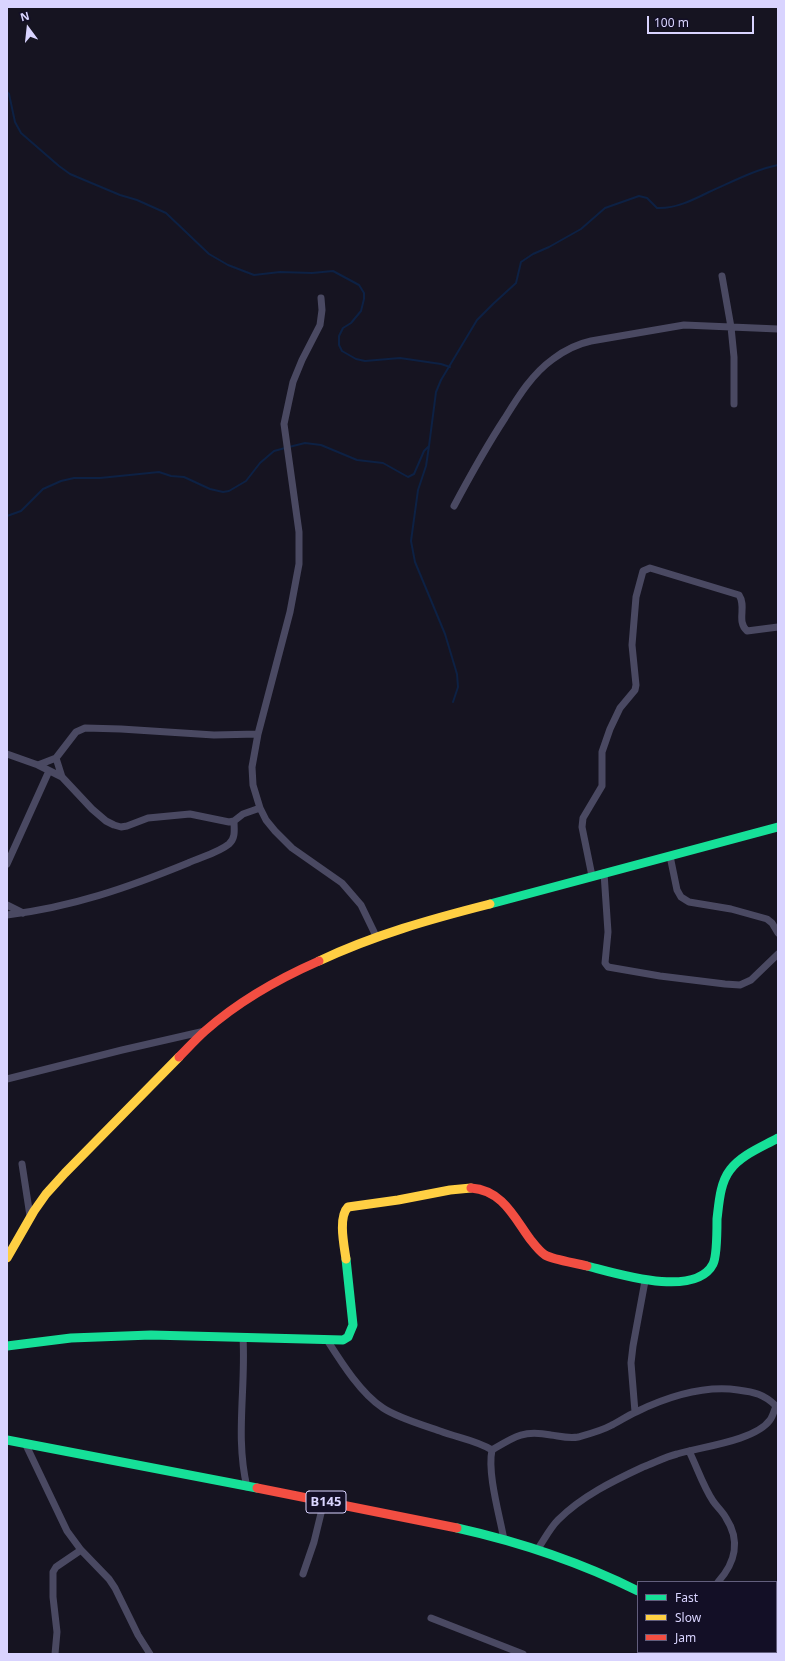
<!DOCTYPE html>
<html>
<head>
<meta charset="utf-8">
<style>
	body { margin:0 }
	#map { position:relative; width:785px; height:1661px; overflow:hidden; background:#161421; font-family:"Noto Sans",sans-serif }
	canvas { display:block }
	.frame { position:absolute; inset:0; border:8px solid #d9d4ff; pointer-events:none }
	.legend { position:absolute; left:637px; top:1581px; width:140px; height:72px; box-sizing:border-box; background:#130f26; border:1px solid #625e7d; margin:0; padding:5px 7px; list-style:none; font-size:12px; color:#d9d4ff }
	.legend li { display:flex; align-items:center; gap:8px; height:20px }
	.legend b { width:20px; border:1px solid #625e7d }
	.north { position:absolute; left:8px; top:8px; width:40px; height:40px; -webkit-text-stroke:3px #130f26; paint-order:stroke; rotate:345deg; font-size:11px; font-weight:700; line-height:16px; text-align:center; color:#d9d4ff }
	.north::after { content:''; display:block; margin:auto; width:14px; height:18px; background:#d9d4ff; clip-path:polygon(50% 0,100% 100%,50% 72%,0 100%) }
	.scale { position:absolute; left:647px; top:16px; width:107px; height:18px; box-sizing:border-box; border:2px solid #d9d4ff; border-top:0; padding-left:5px; font-size:12px; line-height:14px; white-space:nowrap; color:#d9d4ff; -webkit-text-stroke:3px #130f26; paint-order:stroke }
</style>
</head>
<body>
<div id="map">
<canvas width="785" height="1661"></canvas>
<div class="frame"></div>
<ul class="legend">
<li><b style="height:5px;background:#16e098"></b>Fast</li>
<li><b style="height:5px;background:#ffcf43"></b>Slow</li>
<li><b style="height:5px;background:#f24e42"></b>Jam</li>
</ul>
<div class="north">N</div>
<div class="scale">100 m</div>
</div>
<script>
const ctx = document.querySelector('canvas').getContext('2d');
ctx.lineJoin = 'round';
function trace(path, color, width, dash) { ctx.strokeStyle = color; ctx.lineWidth = width; ctx.lineCap = dash ? 'butt' : 'round'; ctx.setLineDash(dash || []); ctx.stroke(path); }
function write(font, color, halo, rows, align = 'center') {
  ctx.font = font + ' "Noto Sans",sans-serif'; ctx.lineWidth = 4; ctx.setLineDash([]); ctx.textBaseline = 'middle'; ctx.strokeStyle = halo; ctx.fillStyle = color; for (const [text, x, y, turn = 0] of rows) {
    ctx.save(); ctx.translate(x, y); ctx.rotate((+turn || 0) * Math.PI / 180); ctx.textAlign = isNaN(turn) ? turn : align; if (halo) ctx.strokeText(text, 0, 0); ctx.fillText(text, 0, 0); ctx.restore();
  }
}
trace(new Path2D(`
	M 7,92 L 9,94 L 15,122 L 21,133 L 59,166 L 70,174 L 120,195 L 137,200 L 166,213 L 209,254 L 228,265 L 254,275 L 280,272 L 312,273 L 333,271 L 359,285 L 364,293 L 364,299 L 361,311 L 351,323 L 343,328 L 339,336 L 339,345 L 342,351 L 356,359 L 365,361 L 400,358 L 441,364 L 450,367
	M 429,446 L 426,466 L 418,490 L 411,541 L 415,562 L 445,634 L 457,674 L 458,687 L 453,702
	M 289,447 L 305,443 L 321,445 L 357,460 L 383,463 L 408,477 L 414,474 L 424,451 L 429,446 L 436,392 L 441,380 L 477,320 L 493,304 L 516,283 L 521,262 L 533,254 L 549,247 L 581,229 L 605,208 L 639,196 L 647,198 L 657,208 C 675,209 693,200 709,192 C 732,182 754,170 778,165
	M 7,516 L 21,511 L 43,489 L 61,481 L 74,478 L 100,478 L 159,472 L 171,476 L 184,477 L 210,489 L 223,492 L 229,491 L 246,481 L 260,463 L 274,451 L 285,448`), '#0d2144', 2);
trace(new Path2D(`
	M 722,276 L 731,327 L 734,357 L 734,404
	M 321,298 L 322,310 L 320,325 L 302,360 L 293,382 L 284,424 L 299,532 L 299,564 L 290,612 L 258,734 L 252,767 L 253,785 L 260,808 L 266,820 L 275,831 L 292,848 L 342,883 L 361,905 L 376,936
	M 454,506 C 470,476 486,447 505,418 C 518,397 532,374 553,359 C 565,350 577,344 591,341 L 684,325 L 778,329
	M 7,754 L 38,765 L 62,777 L 92,809 L 106,821 L 114,825 L 121,827 L 127,826 L 148,818 L 190,814 L 229,822 L 234,821 L 243,814 L 260,808
	M 56,758 L 62,777
	M 38,765 L 56,758 L 76,732 L 85,728 L 121,729 L 214,735 L 258,734
	M 670,856 L 677,890 L 681,897 L 689,902 L 731,909 L 767,919 L 772,923 L 778,933
	M 7,864 L 49,771
	M 604,873 L 608,932 L 605,963 L 608,967 L 660,976 L 725,984 L 740,985 L 751,980 L 778,954
	M 592,876 L 582,827 L 583,818 L 602,786 L 602,752 L 610,729 L 620,708 L 635,690 L 636,685 L 632,645 L 636,597 L 643,571 L 650,568 L 739,595 C 747,607 736,621 747,631 L 778,627
	M 7,905 L 23,913
	M 7,915 C 72,907 127,888 188,863 C 201,857 218,853 229,844 C 236,838 234,829 234,821
	M 7,1079 L 122,1050 L 205,1031
	M 22,1164 L 30,1216
	M 243,1338 C 246,1388 235,1437 247,1487
	M 327,1340 C 341,1362 361,1394 383,1408 C 398,1418 423,1425 440,1431 C 458,1438 476,1440 492,1450
	M 635,1412 L 631,1363 L 633,1346 L 645,1281
	M 25,1443 L 67,1531 L 81,1550 L 109,1579 L 115,1588 L 138,1635 L 150,1654
	M 689,1451 C 697,1467 703,1486 713,1501 C 717,1507 723,1512 726,1518 C 741,1541 735,1563 718,1582
	M 504,1540 C 500,1517 487,1473 492,1450 C 515,1436 523,1430 551,1435 C 559,1436 569,1439 578,1437 C 589,1434 601,1431 612,1425 C 620,1421 627,1416 636,1412 C 667,1397 703,1385 738,1390 C 754,1392 764,1394 776,1406 L 778,1406
	M 537,1550 C 544,1540 550,1528 558,1520 C 582,1496 613,1481 643,1467 C 654,1463 665,1457 677,1454 C 700,1447 755,1441 770,1420 C 773,1416 774,1411 776,1406
	M 303,1574 L 314,1542 L 324,1501
	M 431,1618 L 523,1654
	M 55,1654 L 57,1632 L 53,1597 L 53,1572 L 56,1567 L 81,1550`), '#4a4962', 7);
trace(new Path2D(`
	M 490,904 L 778,827
	M 587,1266 C 615,1273 695,1299 713,1264 C 717,1256 717,1230 717,1219 C 719,1203 720,1183 730,1170 C 741,1155 762,1147 778,1138
	M 7,1346 L 71,1338 L 151,1335 L 343,1340 L 348,1337 L 353,1325 L 346,1259
	M 7,1440 L 257,1488
	M 457,1528 C 520,1542 580,1562 638,1591`), '#16e098', 9);
trace(new Path2D(`
	M 319,961 C 374,935 431,919 490,904
	M 7,1258 L 34,1211 L 46,1194 L 65,1173 L 179,1057
	M 346,1259 C 344,1245 338,1217 348,1207 L 398,1200 L 450,1190 L 471,1188
	M 751,1652 L 755,1654`), '#ffcf43', 9);
trace(new Path2D(`
	M 179,1057 C 188,1048 196,1039 205,1031 C 239,1001 278,979 319,961
	M 471,1188 C 502,1190 514,1217 530,1239 C 534,1244 539,1251 545,1255 C 554,1260 576,1263 587,1266
	M 257,1488 L 457,1528`), '#f24e42', 9);
for (const [x, y, w] of [
	[326,1502,40]
]) { const box = new Path2D(); box.roundRect(x - w / 2, y - 11, w, 22, 3); ctx.fillStyle = '#130f26'; ctx.fill(box); trace(box, '#d9d4ff', 1); }
write('bold 13px', '#d9d4ff', null, [
	["B145",326,1502]
]);
</script>
</body>
</html>
